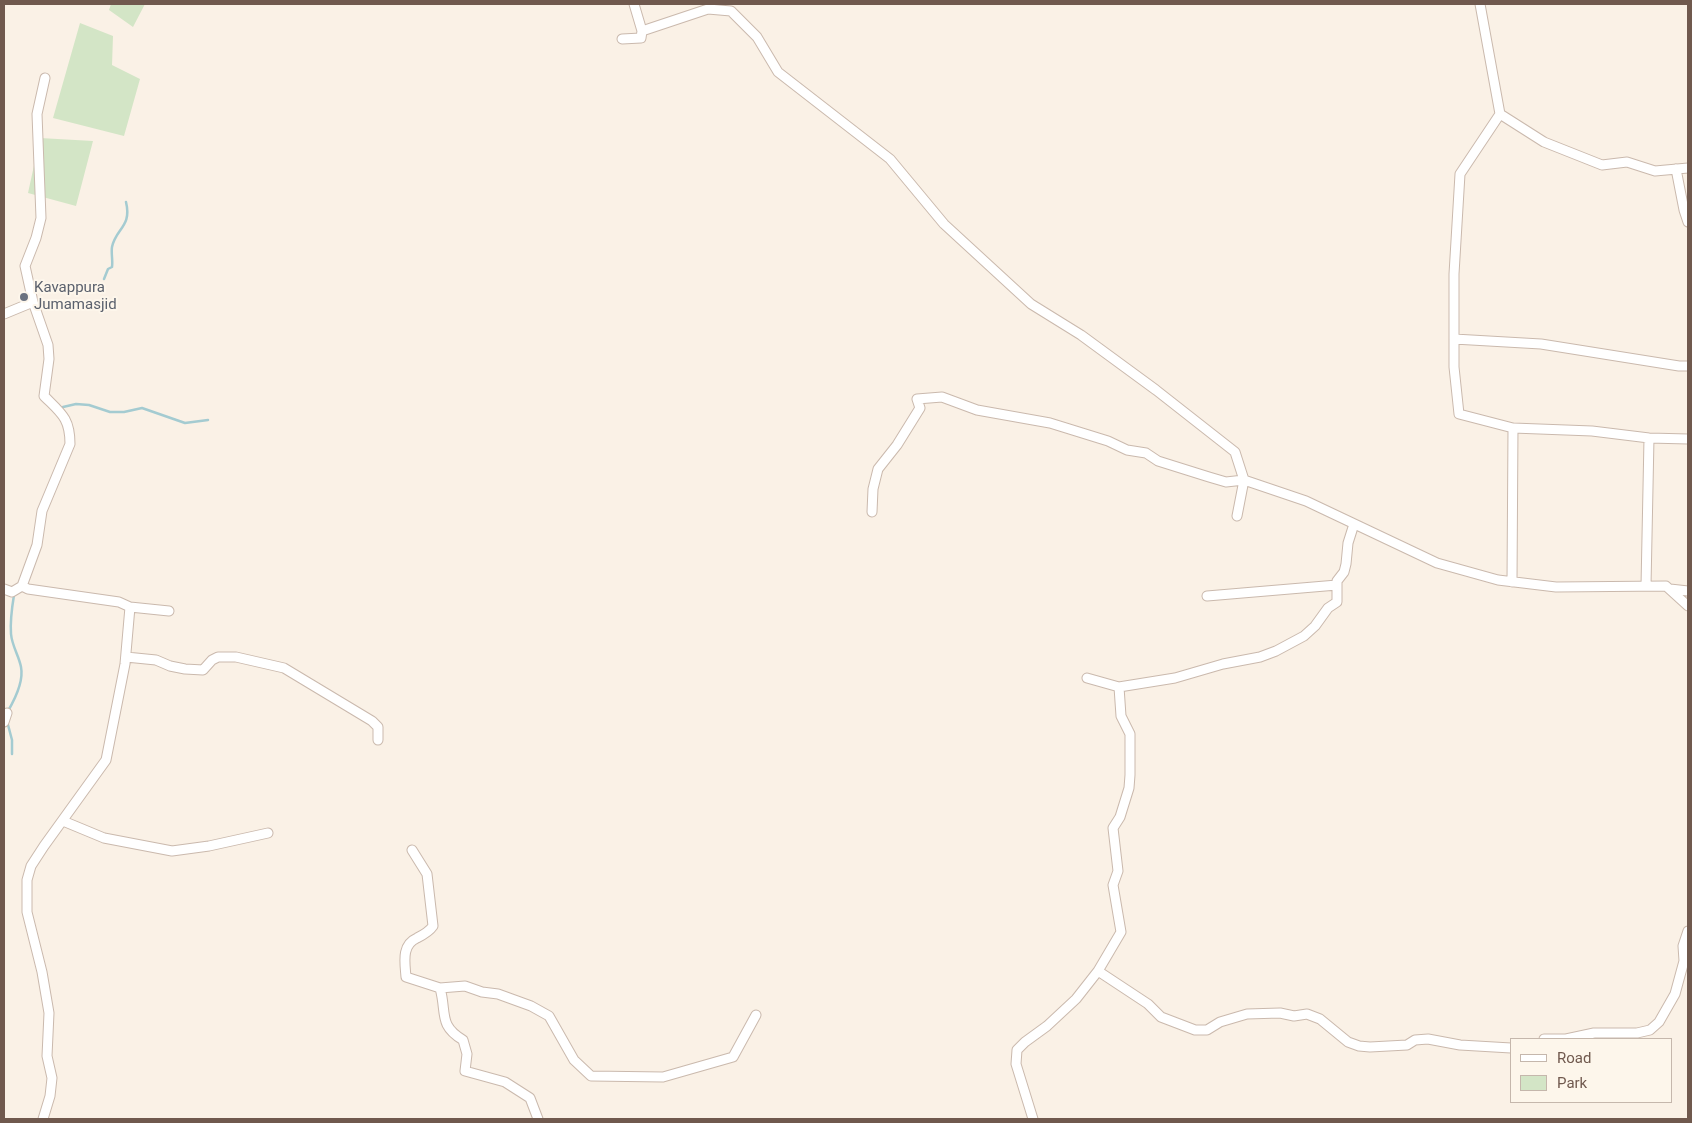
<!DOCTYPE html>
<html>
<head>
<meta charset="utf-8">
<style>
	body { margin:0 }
	#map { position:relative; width:1692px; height:1123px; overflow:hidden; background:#faf1e6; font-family:Roboto,sans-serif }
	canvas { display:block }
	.frame { position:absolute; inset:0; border:5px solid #70594e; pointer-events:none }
	.legend { position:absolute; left:1510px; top:1038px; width:162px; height:65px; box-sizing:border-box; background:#fdf6eb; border:1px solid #c5b7ac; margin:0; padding:6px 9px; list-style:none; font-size:15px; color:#70594e }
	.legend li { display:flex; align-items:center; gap:10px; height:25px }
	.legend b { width:25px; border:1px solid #c5b7ac }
</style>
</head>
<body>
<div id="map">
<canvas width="1692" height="1123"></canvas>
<div class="frame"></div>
<ul class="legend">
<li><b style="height:6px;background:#fff"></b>Road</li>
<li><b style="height:14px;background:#d3e5c6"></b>Park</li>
</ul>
</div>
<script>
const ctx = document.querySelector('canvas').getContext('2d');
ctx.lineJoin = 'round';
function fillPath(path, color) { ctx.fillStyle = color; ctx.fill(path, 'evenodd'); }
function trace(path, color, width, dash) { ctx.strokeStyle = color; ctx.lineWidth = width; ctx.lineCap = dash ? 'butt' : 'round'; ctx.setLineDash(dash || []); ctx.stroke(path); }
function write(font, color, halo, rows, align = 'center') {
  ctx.font = font + ' Roboto,sans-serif'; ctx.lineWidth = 4; ctx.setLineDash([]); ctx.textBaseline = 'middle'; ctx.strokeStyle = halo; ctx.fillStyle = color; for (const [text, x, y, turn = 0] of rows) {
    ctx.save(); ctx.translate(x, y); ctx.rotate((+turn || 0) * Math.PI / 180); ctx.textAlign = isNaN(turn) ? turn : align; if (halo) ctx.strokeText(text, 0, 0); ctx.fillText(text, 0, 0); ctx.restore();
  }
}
fillPath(new Path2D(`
	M 111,4 L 145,4 L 133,27 L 109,10 Z
	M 80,23 L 113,36 L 112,65 L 140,79 L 124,136 L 53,118 Z
	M 40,138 L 93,141 L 76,206 L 28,193 Z`), '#d3e5c6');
trace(new Path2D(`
	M 104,279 L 108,269 L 112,267 C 113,261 111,253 112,247 C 116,228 132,227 126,202
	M 63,407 L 76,404 L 89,405 L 110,412 L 124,412 L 142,408 L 185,423 L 208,420
	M 8,711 C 15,699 24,682 21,667 C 19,656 12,646 11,634 C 10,621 12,607 14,595
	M 7,721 L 12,740 L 12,754`), '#a4cbd1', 2.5);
const street = new Path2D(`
	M 634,4 L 642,31 L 708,9 L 731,11 L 757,37 L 778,72 L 890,159 L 944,224 L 1031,304 L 1081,335 L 1156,390 L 1235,452 L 1244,480 L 1306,501 L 1437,563 L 1498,580 L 1556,587 L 1666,586 L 1688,606
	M 1480,4 L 1500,114 L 1544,142 L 1602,165 L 1627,162 L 1655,171 L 1688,168
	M 622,39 L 641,38 L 642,31
	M 1500,114 L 1460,174 L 1454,274 L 1454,367 L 1459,414 L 1513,428 L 1512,582
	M 1676,169 L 1684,210 L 1688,222
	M 33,302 L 25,266 L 36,238 L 41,218 L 37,114 L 45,78
	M 4,314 L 33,302 L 48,345 L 49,359 L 44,396 C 61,413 70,418 70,444 L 42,511 L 37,545 L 22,586 L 28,589 L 119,602 L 130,607 L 125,664 L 106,760 L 44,846 L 31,866 L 27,880 L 27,912 L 42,972 L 49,1013 L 47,1056 L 52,1078 L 50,1096 L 43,1119
	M 1454,339 L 1541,344 L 1679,366 L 1688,366
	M 1513,428 L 1592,431 L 1649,438 L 1688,439
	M 872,512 L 873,489 L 878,469 L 897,445 L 920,408 L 917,399 L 942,397 L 977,410 L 1050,423 L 1108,441 L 1127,450 L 1146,453 L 1158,461 L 1209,477 L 1226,482 L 1244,480 L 1237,516
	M 1646,586 L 1649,438
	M 4,589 L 12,592 L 22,586
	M 1670,589 L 1688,591
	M 1207,596 L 1337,585
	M 130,607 L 169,611
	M 126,657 L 156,660 L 170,666 L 185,669 L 203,670 L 212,660 L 218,657 L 236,657 L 284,668 L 372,721 L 378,727 L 378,740
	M 1087,678 L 1119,687 L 1175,678 L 1223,664 L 1260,657 L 1276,651 L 1304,636 L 1315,626 L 1328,608 L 1337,602 L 1337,581 L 1344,572 L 1346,564 L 1348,543 L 1354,524
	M 1119,687 L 1121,716 L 1130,734 L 1130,775 L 1129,788 L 1120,817 L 1113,828 L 1118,871 L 1113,885 L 1121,932 L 1098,971 L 1148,1004 L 1161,1017 L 1195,1030 L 1207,1030 L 1220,1022 L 1247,1014 L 1280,1013 L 1294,1016 L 1307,1014 L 1320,1019 L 1348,1042 L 1359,1046 L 1370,1047 L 1407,1045 L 1415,1040 L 1428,1039 L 1460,1045 L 1511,1048
	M 4,722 L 7,713
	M 63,821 L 104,838 L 172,851 L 209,846 L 268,833
	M 412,850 L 427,874 L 433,926 C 429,932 423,935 417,938 C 401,945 405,963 406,977 L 440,988 L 465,986 L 482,992 L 498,994 L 531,1006 L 549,1016 L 574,1060 L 591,1076 L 663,1077 L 733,1057 L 756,1015
	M 440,988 C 447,1013 438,1025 463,1040 L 467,1054 L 465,1071 L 505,1082 L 530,1098 L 538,1119
	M 1544,1039 L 1566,1039 L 1594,1033 L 1637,1033 L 1650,1030 L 1659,1022 L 1675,994 L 1684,961 L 1683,946 L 1688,931
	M 1033,1119 L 1016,1064 L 1017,1050 L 1025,1042 L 1047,1026 L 1076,999 L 1098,971`);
trace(street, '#cab9ad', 11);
trace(street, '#fff', 9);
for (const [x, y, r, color] of [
	[24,297,5,"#6b7280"]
]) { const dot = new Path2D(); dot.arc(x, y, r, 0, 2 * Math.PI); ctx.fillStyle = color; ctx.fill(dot); trace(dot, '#fdf6eb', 2); }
write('15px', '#5b616d', '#fdf6eb', [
	["Kavappura",34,288],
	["Jumamasjid",34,305]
], 'left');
</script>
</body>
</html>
